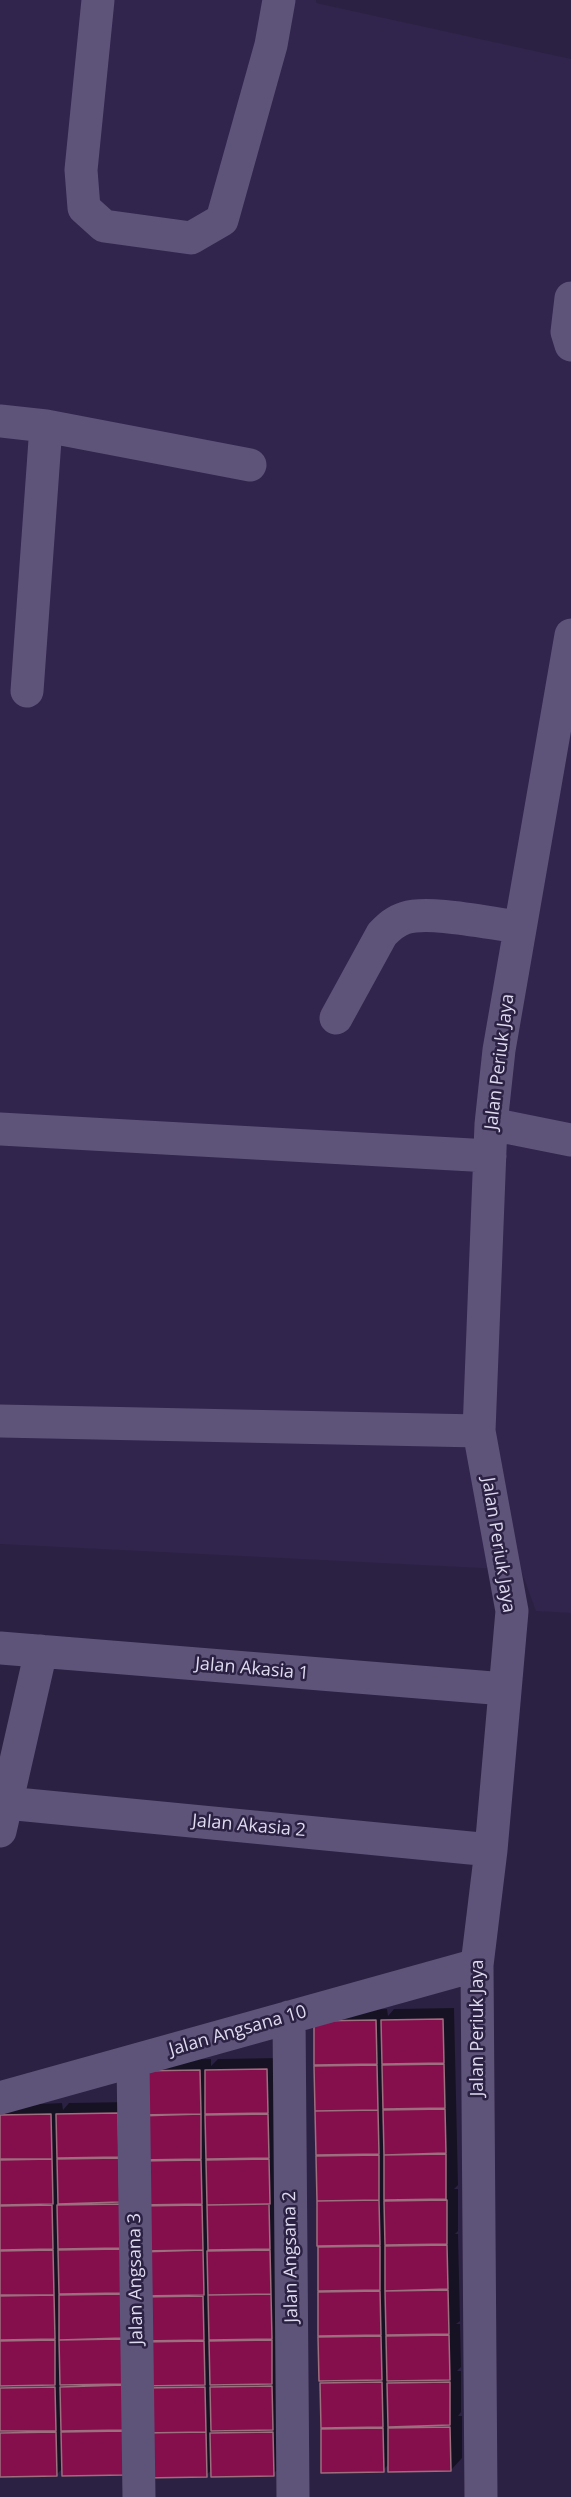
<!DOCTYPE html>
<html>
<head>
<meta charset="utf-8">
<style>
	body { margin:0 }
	canvas { display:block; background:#2b2142 }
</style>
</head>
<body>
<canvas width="571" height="2497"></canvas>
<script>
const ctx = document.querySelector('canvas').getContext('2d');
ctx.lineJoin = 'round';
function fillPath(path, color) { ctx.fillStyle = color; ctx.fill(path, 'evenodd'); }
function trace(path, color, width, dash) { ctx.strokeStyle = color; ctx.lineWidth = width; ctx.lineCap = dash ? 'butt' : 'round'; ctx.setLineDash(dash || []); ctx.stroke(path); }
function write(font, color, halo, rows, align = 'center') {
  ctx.font = font + ' "Open Sans",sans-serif'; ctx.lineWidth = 5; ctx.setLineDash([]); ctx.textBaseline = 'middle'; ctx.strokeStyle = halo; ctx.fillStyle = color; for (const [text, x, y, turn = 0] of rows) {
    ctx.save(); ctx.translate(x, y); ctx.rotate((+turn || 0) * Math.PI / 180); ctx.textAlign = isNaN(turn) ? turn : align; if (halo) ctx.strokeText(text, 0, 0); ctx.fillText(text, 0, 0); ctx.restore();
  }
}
fillPath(new Path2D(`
	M 0,0 L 316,0 L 316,3 L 571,59 L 571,1613 L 536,1611 L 521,1570 L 0,1544 Z`), '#31244d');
fillPath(new Path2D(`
	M 454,2008 L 458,2185 L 454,2189 L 458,2189 L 458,2231 L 455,2234 L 458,2234 L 460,2321 L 456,2324 L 460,2324 L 461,2367 L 457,2371 L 461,2371 L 461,2412 L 458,2416 L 462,2416 L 462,2458 L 451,2470 L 390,2463 L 383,2470 L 322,2430 L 326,2426 L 321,2384 L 325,2380 L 321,2380 L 319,2248 L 322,2244 L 317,2157 L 321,2154 L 317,2154 L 315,2022 L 327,2010 L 387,2009 L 388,2016 L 394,2009 Z
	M 279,2058 L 285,2462 L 273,2474 L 213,2469 L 206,2475 L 144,2385 L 150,2060 L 211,2059 L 211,2066 L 218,2059 Z
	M 129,2102 L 136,2462 L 63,2468 L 56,2475 L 0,2476 L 0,2106 L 62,2103 L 63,2110 L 69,2103 Z`), '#0007');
const building = new Path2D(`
	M 443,2019 L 444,2063 L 382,2064 L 381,2020 Z
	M 376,2020 L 377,2064 L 314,2065 L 314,2021 Z
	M 444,2064 L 445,2108 L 383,2109 L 382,2065 Z
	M 377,2065 L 378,2110 L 315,2111 L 314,2066 Z
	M 267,2069 L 268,2113 L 205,2114 L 205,2070 Z
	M 200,2070 L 201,2114 L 138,2115 L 137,2071 Z
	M 445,2109 L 446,2153 L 384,2155 L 383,2110 Z
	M 378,2110 L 379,2154 L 316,2155 L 315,2111 Z
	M 118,2113 L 119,2157 L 57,2158 L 56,2114 Z
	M 51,2114 L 52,2159 L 0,2159 L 0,2115 Z
	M 201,2114 L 201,2159 L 139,2160 L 138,2116 Z
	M 268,2114 L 269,2158 L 206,2159 L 205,2115 Z
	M 446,2154 L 446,2199 L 384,2200 L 384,2155 Z
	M 379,2155 L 379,2200 L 317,2201 L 316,2156 Z
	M 119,2158 L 120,2202 L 58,2204 L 57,2159 Z
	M 52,2159 L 53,2204 L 0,2205 L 0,2160 Z
	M 269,2159 L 270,2204 L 207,2205 L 206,2160 Z
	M 201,2160 L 202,2204 L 139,2205 L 139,2161 Z
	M 379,2200 L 380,2245 L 317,2246 L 317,2201 Z
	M 447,2200 L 447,2244 L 385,2245 L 384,2201 Z
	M 120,2204 L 121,2248 L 58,2249 L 57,2205 Z
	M 269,2204 L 270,2249 L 208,2250 L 207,2205 Z
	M 52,2205 L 53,2249 L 0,2250 L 0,2206 Z
	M 202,2205 L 203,2250 L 140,2251 L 139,2206 Z
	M 447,2245 L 448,2289 L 385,2291 L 385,2246 Z
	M 380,2246 L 380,2290 L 318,2291 L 318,2247 Z
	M 121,2249 L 121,2293 L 59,2294 L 58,2250 Z
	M 53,2250 L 54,2295 L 0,2295 L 0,2251 Z
	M 203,2250 L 204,2295 L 141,2296 L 140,2252 Z
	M 270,2250 L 271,2294 L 208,2295 L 207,2251 Z
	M 448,2290 L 449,2334 L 386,2335 L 385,2291 Z
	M 380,2291 L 381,2335 L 318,2336 L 318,2292 Z
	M 121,2294 L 122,2338 L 59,2340 L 59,2295 Z
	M 271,2294 L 272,2339 L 209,2340 L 208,2295 Z
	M 54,2295 L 55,2339 L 0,2340 L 0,2296 Z
	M 203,2296 L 204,2340 L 142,2341 L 141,2297 Z
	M 449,2335 L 450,2380 L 387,2381 L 386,2336 Z
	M 381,2336 L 382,2380 L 319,2381 L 318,2337 Z
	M 122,2339 L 123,2384 L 60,2385 L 59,2340 Z
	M 55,2340 L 55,2385 L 0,2386 L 0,2341 Z
	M 272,2340 L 272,2384 L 210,2385 L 209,2341 Z
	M 204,2341 L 205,2385 L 143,2386 L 142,2342 Z
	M 382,2382 L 383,2427 L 321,2428 L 320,2383 Z
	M 450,2382 L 450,2425 L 388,2427 L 387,2383 Z
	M 123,2385 L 124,2430 L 61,2431 L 60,2387 Z
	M 272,2386 L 273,2430 L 211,2431 L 210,2387 Z
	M 55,2387 L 56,2431 L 0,2431 L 0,2388 Z
	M 205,2387 L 206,2432 L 143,2433 L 143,2388 Z
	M 450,2427 L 451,2471 L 388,2472 L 388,2428 Z
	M 383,2428 L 384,2472 L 321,2473 L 321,2429 Z
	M 124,2431 L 125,2475 L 62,2476 L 61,2432 Z
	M 56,2432 L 57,2476 L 0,2477 L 0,2433 Z
	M 206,2432 L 207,2477 L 144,2478 L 143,2433 Z
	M 273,2432 L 274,2476 L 211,2477 L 210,2433 Z`);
fillPath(building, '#850e4c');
trace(building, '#9c6e7e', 1.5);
trace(new Path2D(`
	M 98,0 L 81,170 L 84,208 L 104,226 L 191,238 L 222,220 L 271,45 L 279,0
	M 571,298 L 567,332 L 571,345
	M 0,421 L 46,426 L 250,465
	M 27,691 L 46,426
	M 336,1018 L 382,934 C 389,927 395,921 405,918 C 430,910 492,924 520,927
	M 491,1124 L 571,1140
	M 0,1129 L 490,1156
	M 0,1421 L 479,1431
	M 0,1648 L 505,1689
	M 6,1803 L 491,1850
	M 0,1831 L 41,1651
	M 289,2017 L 293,2497
	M 133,2061 L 139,2497
	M 0,2098 L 477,1965
	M 481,2497 L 477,1965 L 491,1850 L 512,1611 L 479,1431 L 491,1124 L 499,1050 L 571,635`), '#5e5379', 33);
write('18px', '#dfdaf0', '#2b2142', [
	["Jalan Periuk Jaya",500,1062,-83],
	["Jalan Periuk Jaya",498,1545,81],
	["Jalan Akasia 1",252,1669,5],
	["Jalan Akasia 2",249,1826,5],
	["Jalan Periuk Jaya",478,2028,-90],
	["Jalan Angsana 10",238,2031,-16],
	["Jalan Angsana 2",291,2257,-91],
	["Jalan Angsana 3",136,2279,-91]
]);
</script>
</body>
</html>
